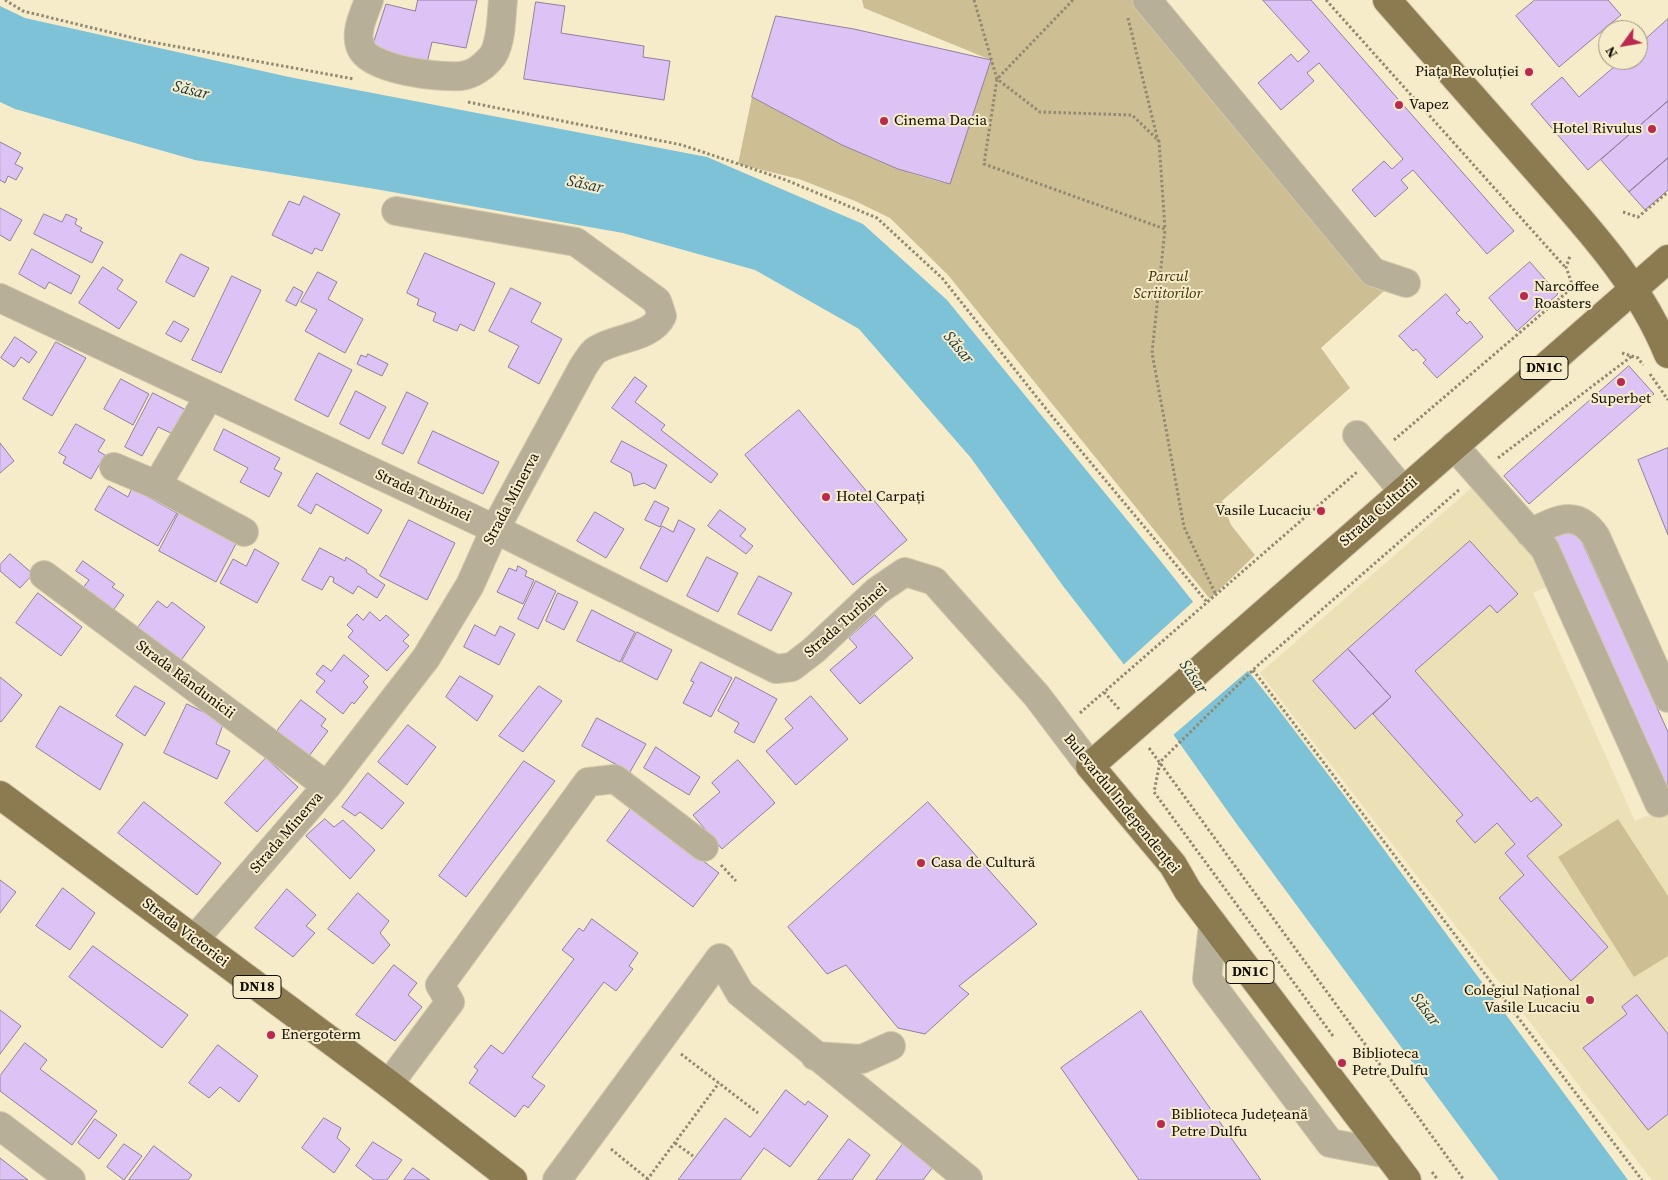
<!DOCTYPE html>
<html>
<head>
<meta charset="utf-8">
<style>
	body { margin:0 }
	#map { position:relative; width:1668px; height:1180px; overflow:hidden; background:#f7ecca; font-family:"Source Serif 4",serif }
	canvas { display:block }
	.north { position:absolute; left:1598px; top:20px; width:50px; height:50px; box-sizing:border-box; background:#f7ecca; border:1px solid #9b937a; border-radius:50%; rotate:238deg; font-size:14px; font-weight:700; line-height:20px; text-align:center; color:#100d03 }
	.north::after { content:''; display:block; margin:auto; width:18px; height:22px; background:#ba2a50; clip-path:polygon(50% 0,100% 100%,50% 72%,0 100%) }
</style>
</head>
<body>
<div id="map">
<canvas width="1668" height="1180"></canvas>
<div class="north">N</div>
</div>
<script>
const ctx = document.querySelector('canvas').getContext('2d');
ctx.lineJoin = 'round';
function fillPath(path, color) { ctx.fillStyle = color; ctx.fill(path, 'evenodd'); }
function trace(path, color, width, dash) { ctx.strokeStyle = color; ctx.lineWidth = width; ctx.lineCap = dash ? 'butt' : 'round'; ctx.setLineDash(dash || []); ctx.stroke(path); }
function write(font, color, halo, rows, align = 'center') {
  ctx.font = font + ' "Source Serif 4",serif'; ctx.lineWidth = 4; ctx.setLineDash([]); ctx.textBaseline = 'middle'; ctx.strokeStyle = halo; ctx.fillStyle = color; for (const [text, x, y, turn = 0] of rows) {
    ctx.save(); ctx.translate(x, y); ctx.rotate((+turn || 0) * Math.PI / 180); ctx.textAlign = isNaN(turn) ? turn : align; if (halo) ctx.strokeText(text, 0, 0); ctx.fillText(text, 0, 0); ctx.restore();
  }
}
fillPath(new Path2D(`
	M 1477,483 L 1530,546 L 1548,586 L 1533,593 L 1635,821 L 1668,806 L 1668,1180 L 1652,1180 L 1260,673 Z`), '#ece0b7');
fillPath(new Path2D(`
	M 862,0 L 1147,0 L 1396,280 L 1321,348 L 1350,388 L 1222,501 L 1231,525 L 1255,555 L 1210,599 L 948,275 L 890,218 L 855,201 L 799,179 L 738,164 L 752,97 C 816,131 879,169 950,184 L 991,60 L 864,8 Z
	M 1618,819 L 1668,896 L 1668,956 L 1634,977 L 1558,857 Z`), '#cdbf93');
fillPath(new Path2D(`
	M 0,6 L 25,18 L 289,77 L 707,157 L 863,224 L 947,300 L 1159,559 L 1272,701 L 1343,794 L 1628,1180 L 1499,1180 L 1236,823 L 1122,662 L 1063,586 L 971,458 L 859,329 L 755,270 L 623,233 L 375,189 L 195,160 L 15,109 L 0,102 Z`), '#7dc2d6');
fillPath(new Path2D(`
	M 1195,600 L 1250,669 L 1172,736 L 1122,666 Z`), '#f7ecca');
const building = new Path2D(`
	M 418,0 L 477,0 L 466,48 L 432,42 L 427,63 L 372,47 L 386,4 L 415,11 Z
	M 1263,0 L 1311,0 L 1514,231 L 1487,254 L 1413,170 L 1401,180 L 1408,188 L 1375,217 L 1352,190 L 1384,161 L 1392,169 L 1403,159 L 1319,63 L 1307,73 L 1314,81 L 1281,110 L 1258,83 L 1291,54 L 1298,62 L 1309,52 Z
	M 1535,0 L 1608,0 L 1621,15 L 1559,67 L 1516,16 Z
	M 536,2 L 565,6 L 561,33 L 644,46 L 643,57 L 670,61 L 664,100 L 524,79 Z
	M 776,16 L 854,29 L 991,60 L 950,184 L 898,169 L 842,145 L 752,97 Z
	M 1668,19 L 1668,101 L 1588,170 L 1531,104 L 1562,77 L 1579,97 L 1622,60 L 1638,60 L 1638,46 Z
	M 1668,101 L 1668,158 L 1629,192 L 1601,160 Z
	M 0,142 L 21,153 L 15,164 L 23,168 L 16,180 L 8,176 L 5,183 L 0,180 Z
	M 1668,158 L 1668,190 L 1645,210 L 1629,192 Z
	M 304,196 L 340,214 L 322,251 L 315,248 L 312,254 L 272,235 L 289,201 L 299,205 Z
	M 0,208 L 22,220 L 10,241 L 0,235 Z
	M 44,214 L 62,222 L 66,214 L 77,219 L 75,224 L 82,228 L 80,231 L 103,242 L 92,263 L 34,234 Z
	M 32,249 L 80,276 L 71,294 L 49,282 L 45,289 L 19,274 Z
	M 425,253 L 495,283 L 474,331 L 460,324 L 457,331 L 433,321 L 436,313 L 417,305 L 419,299 L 407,293 Z
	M 181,254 L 209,268 L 194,297 L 166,282 Z
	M 1530,262 L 1558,294 L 1517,331 L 1489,298 Z
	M 103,267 L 123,280 L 117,289 L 137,302 L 119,329 L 79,303 Z
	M 318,272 L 337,282 L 328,299 L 363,319 L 345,353 L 305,331 L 317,310 L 301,302 Z
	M 232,276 L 261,290 L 221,373 L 192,360 Z
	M 294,287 L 303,292 L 296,306 L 286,301 Z
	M 511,288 L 541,303 L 531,322 L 562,339 L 539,384 L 508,367 L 519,346 L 489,331 Z
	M 1446,294 L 1460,310 L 1456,313 L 1467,324 L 1470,321 L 1483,337 L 1437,378 L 1423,363 L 1426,360 L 1416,349 L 1413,351 L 1399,336 Z
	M 174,321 L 189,329 L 181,342 L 166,334 Z
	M 15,337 L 37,352 L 29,363 L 21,357 L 14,367 L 1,358 Z
	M 56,342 L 86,358 L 52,416 L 23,399 Z
	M 319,353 L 352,370 L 328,417 L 295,400 Z
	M 368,354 L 388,364 L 382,376 L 357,364 L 361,355 L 366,357 Z
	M 1629,366 L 1654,394 L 1529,504 L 1504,476 Z
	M 635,377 L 647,386 L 635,402 L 665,425 L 661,430 L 718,474 L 711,483 L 612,408 Z
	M 121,379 L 149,394 L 133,425 L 104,409 Z
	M 356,391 L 386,407 L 369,439 L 340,424 Z
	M 407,392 L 428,403 L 403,454 L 382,444 Z
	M 153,393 L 186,410 L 173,434 L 158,427 L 142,456 L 125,447 Z
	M 799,410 L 907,540 L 853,585 L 745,455 Z
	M 76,424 L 105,440 L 98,451 L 105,455 L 91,479 L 63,463 L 66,457 L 59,453 Z
	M 224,429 L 280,458 L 274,469 L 282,473 L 269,497 L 240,482 L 248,468 L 214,450 Z
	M 433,431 L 499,462 L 483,494 L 418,463 Z
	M 622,441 L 667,465 L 655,489 L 644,483 L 634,486 L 631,473 L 611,462 Z
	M 0,443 L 14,461 L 0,473 Z
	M 1668,448 L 1668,535 L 1638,460 Z
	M 317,473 L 382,510 L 368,534 L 316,504 L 311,514 L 298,506 Z
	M 109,486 L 128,497 L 132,488 L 177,513 L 158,546 L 95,510 Z
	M 655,501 L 669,508 L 660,527 L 645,520 Z
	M 181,509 L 238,540 L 216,582 L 159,551 Z
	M 720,510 L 746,529 L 740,536 L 753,546 L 746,554 L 708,526 Z
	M 595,512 L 624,529 L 606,558 L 577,541 Z
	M 409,520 L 455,543 L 427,600 L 380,576 Z
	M 679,520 L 695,529 L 667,582 L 640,568 L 662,526 L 673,532 Z
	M 1575,526 L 1668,732 L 1668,790 L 1553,536 Z
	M 1470,541 L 1518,594 L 1497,613 L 1490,605 L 1415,671 L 1531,802 L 1537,797 L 1562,825 L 1527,856 L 1608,947 L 1571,981 L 1499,898 L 1524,875 L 1505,853 L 1515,844 L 1497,823 L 1475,843 L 1456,821 L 1463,815 L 1373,714 L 1391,697 L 1348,649 Z
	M 320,548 L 345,561 L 346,557 L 367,570 L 366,572 L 385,585 L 377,598 L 358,586 L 353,594 L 333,582 L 334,578 L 330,576 L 322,590 L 302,580 Z
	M 255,549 L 279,563 L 257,603 L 220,583 L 233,559 L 246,566 Z
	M 10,554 L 33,574 L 20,588 L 0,571 L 0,565 Z
	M 707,557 L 738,573 L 718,612 L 687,596 Z
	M 83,561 L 115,584 L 112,587 L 124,595 L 110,615 L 79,593 L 89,580 L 76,571 Z
	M 518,566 L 527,571 L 525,576 L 534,580 L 523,604 L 497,592 L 509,568 L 516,571 Z
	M 759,576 L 792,593 L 771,631 L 738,614 Z
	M 536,581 L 556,591 L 538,629 L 518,619 Z
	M 38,593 L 82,627 L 61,656 L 16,623 Z
	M 558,593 L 578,602 L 564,630 L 546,621 Z
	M 158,601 L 167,608 L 172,602 L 205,627 L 177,666 L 133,634 Z
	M 592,610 L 635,632 L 620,662 L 577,641 Z
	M 370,612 L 380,621 L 386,615 L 409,635 L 403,641 L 409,646 L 387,671 L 348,637 L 353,631 L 347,625 L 357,614 L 363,620 Z
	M 875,615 L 913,658 L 860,704 L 830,670 L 857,647 L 849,638 Z
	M 475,625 L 495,636 L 500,626 L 515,634 L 499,665 L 464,647 Z
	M 637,632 L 672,650 L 657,680 L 622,662 Z
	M 1348,649 L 1391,697 L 1355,729 L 1313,681 Z
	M 344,655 L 369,676 L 363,682 L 368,687 L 354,704 L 352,702 L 343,714 L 316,692 L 325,681 L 316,674 L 323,665 L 331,671 Z
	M 701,662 L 732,678 L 711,717 L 683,703 L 694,682 L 691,681 Z
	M 460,676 L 493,696 L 477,721 L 446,697 Z
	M 0,677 L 22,695 L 1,722 L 0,721 Z
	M 736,677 L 777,699 L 754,743 L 734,732 L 739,723 L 718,711 Z
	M 135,686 L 165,703 L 145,736 L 116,716 Z
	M 539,686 L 562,701 L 523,752 L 499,736 Z
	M 811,696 L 848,739 L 796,785 L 766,751 L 793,728 L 785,719 Z
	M 301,700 L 326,719 L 321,726 L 328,731 L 306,760 L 274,735 Z
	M 187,704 L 224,722 L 216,744 L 230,751 L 217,779 L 164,753 Z
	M 60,706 L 123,744 L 100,790 L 36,747 Z
	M 597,718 L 646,744 L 630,772 L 582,746 Z
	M 408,725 L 436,747 L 407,785 L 378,762 Z
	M 656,747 L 700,777 L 689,795 L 644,768 Z
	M 266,758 L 298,787 L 257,832 L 225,803 Z
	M 738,760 L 775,803 L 722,849 L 693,815 L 720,792 L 712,783 Z
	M 524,761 L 555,781 L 466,897 L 439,876 Z
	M 368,773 L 404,803 L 382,829 L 360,812 L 355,816 L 342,807 Z
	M 144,802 L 221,863 L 197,895 L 118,833 Z
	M 928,802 L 1037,924 L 959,986 L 969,994 L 925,1034 L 898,1028 L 846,965 L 827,974 L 788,927 Z
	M 632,807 L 719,873 L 693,907 L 607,841 Z
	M 325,819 L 334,827 L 343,820 L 375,850 L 350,879 L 306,836 Z
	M 0,880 L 16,892 L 0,913 Z
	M 63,888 L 95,913 L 70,950 L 36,926 Z
	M 287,889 L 316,915 L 306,926 L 315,933 L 293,957 L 255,928 Z
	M 358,893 L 389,921 L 380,933 L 390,945 L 373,964 L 328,929 Z
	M 592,919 L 638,953 L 629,966 L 633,969 L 616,991 L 604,982 L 532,1077 L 545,1086 L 528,1108 L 524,1105 L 515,1117 L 469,1083 L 478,1070 L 474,1067 L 491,1045 L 503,1054 L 574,959 L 562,950 L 579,928 L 583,931 Z
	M 93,946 L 188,1015 L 162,1048 L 69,977 Z
	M 394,965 L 417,983 L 408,995 L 422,1007 L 395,1041 L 356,1015 Z
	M 1637,995 L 1668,1034 L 1668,1114 L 1648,1130 L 1583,1048 L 1627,1014 L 1622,1007 Z
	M 0,1010 L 21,1026 L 0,1054 Z
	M 1141,1011 L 1261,1180 L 1139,1180 L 1061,1068 Z
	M 25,1043 L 47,1060 L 40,1069 L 97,1111 L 72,1145 L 0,1091 L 0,1076 Z
	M 218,1045 L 258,1076 L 239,1102 L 220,1087 L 209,1098 L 189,1083 Z
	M 786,1090 L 805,1105 L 808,1101 L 828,1116 L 790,1167 L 764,1148 L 740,1180 L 678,1180 L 725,1118 L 750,1137 Z
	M 324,1118 L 341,1128 L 337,1138 L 350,1149 L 334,1173 L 302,1148 Z
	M 95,1119 L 117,1135 L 99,1159 L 78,1143 Z
	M 849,1139 L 870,1155 L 852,1180 L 818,1180 Z
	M 373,1142 L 402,1160 L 387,1180 L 374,1180 L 356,1166 Z
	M 124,1144 L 142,1156 L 124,1180 L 107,1167 Z
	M 903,1144 L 933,1167 L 923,1180 L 876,1180 Z
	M 154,1146 L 192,1175 L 188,1180 L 129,1180 Z
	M 0,1158 L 28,1180 L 0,1180 Z
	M 413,1168 L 430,1180 L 404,1180 Z`);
fillPath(building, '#dcc2f5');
trace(building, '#8f809d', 1);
const minor = new Path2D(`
	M 369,0 C 364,14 354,33 361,48 C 370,70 439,78 461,76 C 472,75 483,67 490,59 C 502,47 501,16 503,0
	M 1147,0 L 1373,272 L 1406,283
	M 0,298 L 495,529 L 776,669 L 792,667 L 814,650 L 877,591 L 905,572 L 934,581 L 1037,696 L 1090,766
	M 1357,435 L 1403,491
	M 1454,446 L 1545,549 L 1659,803
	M 114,467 L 157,485 L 244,532
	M 157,485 L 209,396
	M 1530,533 C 1556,521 1576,507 1596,537 L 1668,698
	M 44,575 L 327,786
	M 1213,924 L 1207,979 L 1330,1143 L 1388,1154
	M 194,940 L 327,786 L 426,658 L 470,585 L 495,529 L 583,367 C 587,361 592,352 598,349 C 618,337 651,338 662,316 L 657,301 L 576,242 L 396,211
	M 815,1056 L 862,1059 L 891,1046
	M 389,1084 L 450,1002 L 440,985 L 588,782 L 615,779 L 704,847
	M 0,1126 L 71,1180
	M 557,1180 L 720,958 L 740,993 L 968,1179 L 967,1180`);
const major = new Path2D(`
	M 1387,0 C 1436,56 1486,112 1535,168 C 1585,225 1639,282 1668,354
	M 0,795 L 389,1084 L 513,1180
	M 1407,1180 L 1188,891 L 1173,865 L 1090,766 L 1668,259`);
trace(minor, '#d2c8aa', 30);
trace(major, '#d2c8aa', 30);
trace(new Path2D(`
	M 5,0 L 23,11 L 146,41 L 354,79
	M 974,0 L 997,79 L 1040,112 L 1132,115 L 1159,141 L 1165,229
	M 1073,0 L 997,79 L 984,164 L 1165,229 L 1152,353 L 1184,527 L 1216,595
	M 1326,0 L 1565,267
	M 1128,18 L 1158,141
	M 468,102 L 682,145 L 786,180 L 877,218 L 942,278 L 1051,415 L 1207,602
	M 1623,212 L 1638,217 L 1668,192
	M 1622,353 L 1638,358 L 1643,365
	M 1650,374 L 1668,400
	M 1394,440 L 1573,287 L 1566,267 L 1570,256
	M 1498,458 L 1632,356
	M 1253,670 L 1642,1180
	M 1119,709 L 1104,692 L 1357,472
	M 1080,713 L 1104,692
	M 1149,748 L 1464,1180
	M 721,865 L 736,881
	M 1333,1036 L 1154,792 L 1160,762 L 1256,667 L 1460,489
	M 681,1054 L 758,1113
	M 675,1143 L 693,1156
	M 611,1149 L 649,1180
	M 1432,1172 L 1438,1180
	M 647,1180 L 719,1083`), '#918972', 3, [2.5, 2.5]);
trace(minor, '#b8af98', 28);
trace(major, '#8c7a50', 28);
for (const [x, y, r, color] of [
	[1529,72,5,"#ba2a50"],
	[1399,105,5,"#ba2a50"],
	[884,121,5,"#ba2a50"],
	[1652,129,5,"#ba2a50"],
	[1524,296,5,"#ba2a50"],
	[1621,382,5,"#ba2a50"],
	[826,497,5,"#ba2a50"],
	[1321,511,5,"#ba2a50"],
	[921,863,5,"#ba2a50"],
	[1590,1000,5,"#ba2a50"],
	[271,1035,5,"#ba2a50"],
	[1342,1063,5,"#ba2a50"],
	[1161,1124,5,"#ba2a50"]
]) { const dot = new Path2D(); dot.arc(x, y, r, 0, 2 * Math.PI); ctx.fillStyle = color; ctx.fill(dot); trace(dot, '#f7ecca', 2); }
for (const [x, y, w] of [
	[1544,368,48],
	[1250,972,48],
	[257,987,48]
]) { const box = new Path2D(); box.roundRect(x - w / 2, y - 11.5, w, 23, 4); ctx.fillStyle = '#f7ecca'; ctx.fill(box); trace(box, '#100d03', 1); }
write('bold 14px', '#100d03', null, [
	["DN1C",1544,368],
	["DN1C",1250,972],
	["DN18",257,987]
]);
write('15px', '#100d03', '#f7ecca', [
	["Piața Revoluției",1519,72,"right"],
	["Vapez",1409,105],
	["Cinema Dacia",894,121],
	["Hotel Rivulus",1642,129,"right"],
	["Narcoffee",1534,287],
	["Roasters",1534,304],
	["Superbet",1621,399,"center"],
	["Hotel Carpați",836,497],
	["Vasile Lucaciu",1311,511,"right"],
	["Casa de Cultură",931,863],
	["Colegiul Național",1580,991,"right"],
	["Vasile Lucaciu",1580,1008,"right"],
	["Energoterm",281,1035],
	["Biblioteca",1352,1054],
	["Petre Dulfu",1352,1071],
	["Biblioteca Județeană",1171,1115],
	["Petre Dulfu",1171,1132]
], 'left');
write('italic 15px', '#3d3001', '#f7ecca', [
	["Parcul",1168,277],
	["Scriitorilor",1168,294]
]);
write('15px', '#100d03', '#f7ecca', [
	["Strada Turbinei",423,496,25],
	["Strada Minerva",512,499,-62],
	["Strada Culturii",1379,512,-41],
	["Strada Turbinei",846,621,-41],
	["Strada Rândunicii",185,680,37],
	["Bulevardul Independenței",1121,804,51],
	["Strada Minerva",287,833,-49],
	["Strada Victoriei",185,933,37]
]);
write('italic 16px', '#163841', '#f7ecca', [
	["Săsar",191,91,14],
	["Săsar",585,185,12],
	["Săsar",958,348,50],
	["Săsar",1193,677,55],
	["Săsar",1425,1010,53]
]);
</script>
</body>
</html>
